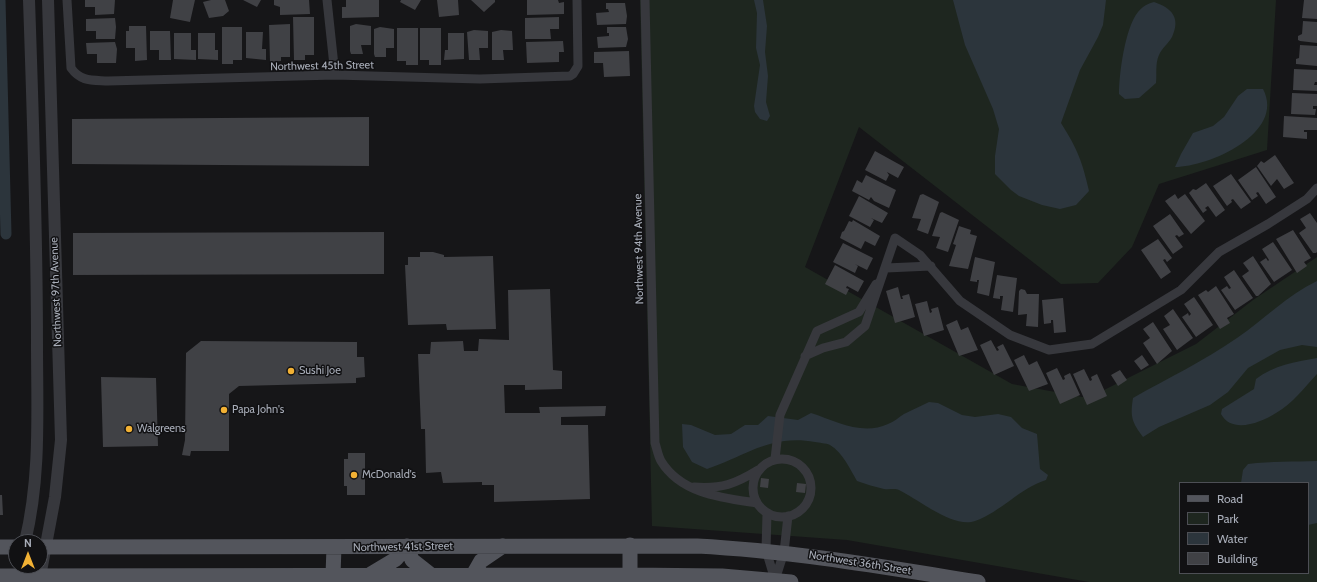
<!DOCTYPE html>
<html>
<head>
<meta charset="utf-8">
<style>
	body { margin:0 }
	#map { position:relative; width:1317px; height:582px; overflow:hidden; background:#161618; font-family:Cabin,sans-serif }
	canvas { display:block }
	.legend { position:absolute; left:1179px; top:482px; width:130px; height:92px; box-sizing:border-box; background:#111113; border:1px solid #4d4f55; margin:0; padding:5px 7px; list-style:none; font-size:12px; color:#a8adb8 }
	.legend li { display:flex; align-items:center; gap:8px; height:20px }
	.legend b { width:20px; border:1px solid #4d4f55 }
	.north { position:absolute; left:8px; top:534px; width:40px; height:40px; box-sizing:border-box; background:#111113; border:1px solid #4d4f55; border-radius:50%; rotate:0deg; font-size:11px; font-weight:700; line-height:16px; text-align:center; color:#a8adb8 }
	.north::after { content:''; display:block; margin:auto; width:14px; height:18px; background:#f2b134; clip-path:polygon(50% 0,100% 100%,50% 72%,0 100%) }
</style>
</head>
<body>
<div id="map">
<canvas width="1317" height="582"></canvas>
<ul class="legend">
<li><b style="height:5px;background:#53555c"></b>Road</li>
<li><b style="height:11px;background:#1e261f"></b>Park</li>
<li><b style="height:11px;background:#2c353c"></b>Water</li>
<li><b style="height:11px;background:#404145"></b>Building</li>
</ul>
<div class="north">N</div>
</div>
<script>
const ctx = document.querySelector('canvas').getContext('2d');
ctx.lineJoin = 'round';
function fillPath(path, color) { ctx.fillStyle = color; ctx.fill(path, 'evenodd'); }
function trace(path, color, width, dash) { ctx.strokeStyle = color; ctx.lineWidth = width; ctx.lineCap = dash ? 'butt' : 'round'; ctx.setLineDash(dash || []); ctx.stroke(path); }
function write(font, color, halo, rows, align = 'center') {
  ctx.font = font + ' Cabin,sans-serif'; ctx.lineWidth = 3; ctx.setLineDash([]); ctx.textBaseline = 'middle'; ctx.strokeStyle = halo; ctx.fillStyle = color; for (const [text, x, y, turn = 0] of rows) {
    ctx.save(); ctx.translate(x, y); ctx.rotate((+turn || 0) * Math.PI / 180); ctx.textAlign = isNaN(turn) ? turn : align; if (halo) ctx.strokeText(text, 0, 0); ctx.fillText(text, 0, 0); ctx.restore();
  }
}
fillPath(new Path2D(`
	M 640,0 L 1276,0 L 1267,150 L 1159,184 L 1132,247 L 1098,283 L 1061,284 L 859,127 L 805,267 L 1012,384 L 1088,398 L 1196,344 L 1253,300 L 1317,257 L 1317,582 L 1089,582 L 847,540 L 652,526 ZM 1180,483 L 1308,483 L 1308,573 L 1180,573 Z`), '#1e261f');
fillPath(new Path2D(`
	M 754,0 L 763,0 L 767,26 L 765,52 L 768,76 L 766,102 L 770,116 L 767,121 L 760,119 L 755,112 L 754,106 L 760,65 L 756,48 L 757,13 Z
	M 953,0 L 1106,0 L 1103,25 L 1098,37 L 1080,70 L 1061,123 C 1078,150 1082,161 1089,191 L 1076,205 L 1060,209 L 1042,205 L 1019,196 L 1011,190 L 995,174 L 995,156 L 999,129 L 993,109 L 965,45 Z
	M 1154,2 C 1172,8 1181,18 1172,37 C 1168,44 1162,48 1159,55 C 1155,63 1157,75 1156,83 L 1139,98 L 1125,99 L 1119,94 C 1119,74 1125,28 1138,12 C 1143,6 1147,4 1154,2 Z
	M 1247,89 L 1263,89 C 1286,133 1209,167 1175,167 L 1181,154 L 1193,133 L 1213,126 L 1224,117 L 1238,96 Z
	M 1317,281 L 1317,347 L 1302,345 L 1280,350 L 1248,368 L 1228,392 L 1210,405 L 1159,427 L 1143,437 C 1132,422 1130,417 1133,398 C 1168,378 1204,361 1237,338 C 1265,319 1287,295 1317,281 Z
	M 1317,358 L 1317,374 C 1305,387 1292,404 1276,413 C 1260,423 1232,434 1221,414 L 1222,409 L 1254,389 L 1256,379 C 1274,365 1295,362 1317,358 Z
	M 929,402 L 938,403 L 962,415 L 975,417 L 998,414 L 1011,417 L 1022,428 L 1037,434 L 1040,469 L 1048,475 L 1046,480 C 1020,488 1001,512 975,521 C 954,529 918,499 899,490 C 895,488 889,490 884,489 C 875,487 866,484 857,481 C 850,469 843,453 830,445 C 826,443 819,443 815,442 C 770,434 746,456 707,469 L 692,462 L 683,447 L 682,424 L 691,425 L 715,435 L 731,434 L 745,425 L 758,425 L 768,416 L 798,420 L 811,413 C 836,421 862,436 888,424 C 894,422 899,417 904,414 C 912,410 921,406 929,402 Z
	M 1317,461 L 1317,523 L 1308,525 L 1308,483 L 1241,483 L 1243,470 L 1248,464 C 1271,461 1294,462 1317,461 Z`), '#2c353c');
trace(new Path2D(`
	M 0,0 L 6,234`), '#2c353c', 11);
fillPath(new Path2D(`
	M 85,0 L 115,0 L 114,14 L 95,15 L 95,7 L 85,7 Z
	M 173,0 L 195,0 L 190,22 L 170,18 Z
	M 211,0 L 225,0 L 229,11 L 223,16 L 209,18 L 203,2 Z
	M 243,0 L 261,0 L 257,7 Z
	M 274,0 L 309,0 L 310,14 L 280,15 L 280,7 L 274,5 Z
	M 346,0 L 379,0 L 379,17 L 342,18 L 342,7 L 346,7 Z
	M 401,0 L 421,0 L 415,10 L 400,2 Z
	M 437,0 L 458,0 L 459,15 L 439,17 Z
	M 471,0 L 495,0 L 495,2 L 484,12 Z
	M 527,0 L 558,0 L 559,3 L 564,2 L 564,14 L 527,15 Z
	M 1304,0 L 1317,0 L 1317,19 L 1302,18 Z
	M 606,3 L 625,3 L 627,16 L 626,24 L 597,25 L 596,13 L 609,12 L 608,9 L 606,9 Z
	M 293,17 L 314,17 L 314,55 L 305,55 L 305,60 L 294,60 Z
	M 559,17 L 559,29 L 550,29 L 551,39 L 525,39 L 525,18 Z
	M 115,18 L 116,27 L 115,39 L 96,39 L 96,31 L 86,31 L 86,19 Z
	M 1303,21 L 1317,22 L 1317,43 L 1300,41 L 1298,40 L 1298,36 L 1302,34 Z
	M 290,24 L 290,57 L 281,57 L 281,61 L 270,62 L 269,25 Z
	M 356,24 L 371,26 L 371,45 L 361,45 L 363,54 L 351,54 L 350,51 L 350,26 Z
	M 129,26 L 146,26 L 147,60 L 135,61 L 135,48 L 126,48 L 126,31 L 129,31 Z
	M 222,27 L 242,27 L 242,60 L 233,60 L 233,64 L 222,64 Z
	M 380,27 L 394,29 L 394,48 L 386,48 L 386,57 L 375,57 L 374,54 L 374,29 Z
	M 607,27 L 626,27 L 628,39 L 626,47 L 598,48 L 597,37 L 609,36 L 609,33 L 607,33 Z
	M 397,28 L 418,28 L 418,65 L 406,65 L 406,61 L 397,61 Z
	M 420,28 L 441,28 L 441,65 L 429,65 L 429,60 L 420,60 Z
	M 474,30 L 488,31 L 488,48 L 479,48 L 480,60 L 469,60 L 467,32 Z
	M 501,30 L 512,31 L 513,50 L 503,50 L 504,60 L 492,60 L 492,32 Z
	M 150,31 L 170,31 L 171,60 L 159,60 L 159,50 L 150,50 Z
	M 246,32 L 263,32 L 262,49 L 266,49 L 266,60 L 246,58 Z
	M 174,33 L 191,33 L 191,50 L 196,50 L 196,60 L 174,59 Z
	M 198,33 L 215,33 L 215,50 L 218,50 L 218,60 L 198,59 Z
	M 448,33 L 464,33 L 464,59 L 444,60 L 445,50 L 448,50 Z
	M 563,41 L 564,52 L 559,52 L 559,62 L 527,63 L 526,42 Z
	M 115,42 L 117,49 L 116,63 L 97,63 L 97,54 L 87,54 L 86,43 Z
	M 1300,45 L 1317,46 L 1317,66 L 1296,64 L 1296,59 L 1299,58 Z
	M 629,51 L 630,76 L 604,77 L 603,63 L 594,63 L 594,52 Z
	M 1294,69 L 1317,70 L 1317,82 L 1315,82 L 1314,85 L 1317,85 L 1317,91 L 1293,90 Z
	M 1292,93 L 1317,94 L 1317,106 L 1313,106 L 1313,109 L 1316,109 L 1315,115 L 1291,114 Z
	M 1284,116 L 1317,118 L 1317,130 L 1304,130 L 1304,132 L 1307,132 L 1307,139 L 1283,137 Z
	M 369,117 L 369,166 L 72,164 L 72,119 Z
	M 875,151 L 904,167 L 898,178 L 887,172 L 889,175 L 886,181 L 865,170 Z
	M 1275,155 L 1294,183 L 1284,189 L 1277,179 L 1271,186 L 1257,166 L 1261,161 L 1264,163 Z
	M 1256,167 L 1276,197 L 1266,204 L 1258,192 L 1256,193 L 1258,196 L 1252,200 L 1238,180 Z
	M 1231,174 L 1251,202 L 1241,209 L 1233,199 L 1231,200 L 1232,202 L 1227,206 L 1213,186 Z
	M 866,175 L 896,190 L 889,208 L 874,201 L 871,197 L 869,200 L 852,191 L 857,180 L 862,183 Z
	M 1206,183 L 1225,210 L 1216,217 L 1208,206 L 1205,208 L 1207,210 L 1203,213 L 1189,193 L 1193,189 L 1196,190 Z
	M 923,194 L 939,202 L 928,234 L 917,230 L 921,219 L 912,218 L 920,195 Z
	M 1175,194 L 1178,199 L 1185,194 L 1205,221 L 1191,234 L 1165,201 Z
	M 859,196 L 888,213 L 882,223 L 871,218 L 874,220 L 870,227 L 849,216 Z
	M 942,212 L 959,220 L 948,252 L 936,248 L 940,237 L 932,236 L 940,213 Z
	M 1310,213 L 1317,223 L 1317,252 L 1316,253 L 1313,253 L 1299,233 L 1306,228 L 1300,219 Z
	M 1170,214 L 1184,234 L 1179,237 L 1177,235 L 1175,236 L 1183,247 L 1173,254 L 1153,226 Z
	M 853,220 L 880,236 L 875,246 L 865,241 L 861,249 L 840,238 L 842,232 L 844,231 L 849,221 L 852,222 Z
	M 959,226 L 971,230 L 970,234 L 977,236 L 968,269 L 949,266 L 956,245 L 953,244 Z
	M 1293,230 L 1311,258 L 1304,262 L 1307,266 L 1297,273 L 1276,239 Z
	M 384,232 L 384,274 L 73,275 L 73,233 Z
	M 1158,239 L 1172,258 L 1167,262 L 1165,259 L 1163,260 L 1171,272 L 1161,279 L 1141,250 Z
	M 1273,242 L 1292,270 L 1274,282 L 1260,262 L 1266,258 L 1268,261 L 1269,260 L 1262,249 Z
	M 843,243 L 873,258 L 867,270 L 855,264 L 858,266 L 855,273 L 833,262 Z
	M 420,252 L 433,252 L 444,255 L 444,257 L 493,256 L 496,329 L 447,330 L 446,324 L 408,325 L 405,265 L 408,265 L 408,257 L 420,257 Z
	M 1253,256 L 1271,284 L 1258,296 L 1256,296 L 1242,276 L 1249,271 L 1243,263 Z
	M 975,257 L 995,262 L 989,296 L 977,293 L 979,280 L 977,280 L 977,282 L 970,281 Z
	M 835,265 L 864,281 L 858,292 L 847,286 L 846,288 L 849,289 L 846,295 L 825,284 Z
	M 1234,270 L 1253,298 L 1235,310 L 1221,290 L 1227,286 L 1229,289 L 1231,288 L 1224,277 Z
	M 997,275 L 1017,278 L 1013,312 L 1001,310 L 1003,296 L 1000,296 L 1000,299 L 993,298 Z
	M 1216,286 L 1234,314 L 1227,318 L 1230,323 L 1220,329 L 1198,295 L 1206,290 L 1208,292 Z
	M 898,287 L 901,299 L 903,299 L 902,296 L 909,294 L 915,317 L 895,323 L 886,291 Z
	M 550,289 L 553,370 L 562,371 L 562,389 L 525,390 L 525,385 L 504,385 L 505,413 L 540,413 L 539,407 L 606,406 L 605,416 L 561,417 L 561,425 L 588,425 L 590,499 L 494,502 L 494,485 L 482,485 L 482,482 L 443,483 L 441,472 L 426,473 L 425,429 L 421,429 L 418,354 L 430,354 L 431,342 L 463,341 L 464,351 L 478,351 L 479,339 L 509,340 L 508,290 Z
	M 1021,289 L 1025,290 L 1027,294 L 1039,294 L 1038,327 L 1026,326 L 1027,314 L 1018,315 L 1019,291 Z
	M 1194,297 L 1213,325 L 1196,337 L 1182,317 L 1188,313 L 1189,316 L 1191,314 L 1184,304 Z
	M 1063,298 L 1066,332 L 1054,333 L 1053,320 L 1051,320 L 1051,323 L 1044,324 L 1042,300 Z
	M 927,301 L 930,313 L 932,312 L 931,309 L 938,307 L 944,330 L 924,336 L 915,304 Z
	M 1173,309 L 1193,338 L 1177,350 L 1163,329 L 1170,325 L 1164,316 Z
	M 957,320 L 961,330 L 968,327 L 978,350 L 959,356 L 946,325 Z
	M 1153,322 L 1172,351 L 1157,364 L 1143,343 L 1150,338 L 1143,329 Z
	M 991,340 L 997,351 L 999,350 L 997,347 L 1003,344 L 1014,366 L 994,375 L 980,345 Z
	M 201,341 L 357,342 L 357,357 L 364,357 L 365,377 L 356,378 L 356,383 L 239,386 L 229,394 L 229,451 L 191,451 L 190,456 L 182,455 L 185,440 L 186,353 Z
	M 1024,355 L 1029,365 L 1037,361 L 1048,384 L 1029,391 L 1014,360 Z
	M 1142,355 L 1149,365 L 1141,370 L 1134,361 Z
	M 1057,368 L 1063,380 L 1065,379 L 1064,376 L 1070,373 L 1080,395 L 1060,404 L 1046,373 Z
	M 1084,369 L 1090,381 L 1092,380 L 1091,377 L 1097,374 L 1107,396 L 1087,405 L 1073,374 Z
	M 1120,370 L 1127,380 L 1118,386 L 1111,375 Z
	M 101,377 L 156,378 L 158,446 L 103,447 Z
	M 348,453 L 365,453 L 365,495 L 347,495 L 347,486 L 344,486 L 344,459 L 348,459 Z
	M 761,478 L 769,479 L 768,488 L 760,487 Z
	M 797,483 L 806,484 L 805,493 L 796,492 Z
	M 0,495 L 2,495 L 3,515 L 0,515 Z`), '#404145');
trace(new Path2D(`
	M 67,0 L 71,68 C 81,82 92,80 108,81 L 335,75 L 480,79 L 570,76 L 573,74 L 578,66 L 577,0
	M 327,0 L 335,75
	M 645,0 L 655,443 C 657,449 658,456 661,461 C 681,494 723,498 757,503
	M 886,268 L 931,266
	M 805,356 L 823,348 L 846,342 L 865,326 L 895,238 L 920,255 L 960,301 L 1010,335 L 1049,350 L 1092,344 L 1181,290 L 1219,252 L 1268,224 L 1307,199 L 1317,188
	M753 488a29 29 0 1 1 58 0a29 29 0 1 1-58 0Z
	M 775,459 L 780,415 L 817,331 L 859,312 L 876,284
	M 694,487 C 722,489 735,484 758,470
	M 767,513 L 766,550 L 775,580
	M 775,580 L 784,552 L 788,516`), '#37383d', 9);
trace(new Path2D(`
	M 25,542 C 41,476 37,411 37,344 C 37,229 33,115 29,0
	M 39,582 L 55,497 L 61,440 L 48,0`), '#37383d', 12);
trace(new Path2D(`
	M 630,545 L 630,575
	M 407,546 L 412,560 L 431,575
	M 0,547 L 16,547
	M 40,547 L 697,546 C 792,551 884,567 978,582
	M 371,574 L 396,559 L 407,546
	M 333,575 L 334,547
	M 473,575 L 481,561 L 503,546
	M 0,576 L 630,575 L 722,576 L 791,582`), '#53555c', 15);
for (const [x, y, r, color] of [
	[291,371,4,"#f2b134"],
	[224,410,4,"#f2b134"],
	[129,429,4,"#f2b134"],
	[354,475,4,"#f2b134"]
]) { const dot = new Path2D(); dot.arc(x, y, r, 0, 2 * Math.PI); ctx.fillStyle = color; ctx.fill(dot); trace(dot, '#111113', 1.5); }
write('11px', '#a8adb8', '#111113', [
	["Northwest 45th Street",322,66,-1],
	["Northwest 94th Avenue",639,249,-91],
	["Northwest 97th Avenue",56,292,-92],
	["Northwest 41st Street",403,547,-1],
	["Northwest 36th Street",860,563,9]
]);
write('11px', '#a8adb8', '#111113', [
	["Sushi Joe",299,371],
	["Papa John's",232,410],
	["Walgreens",137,429],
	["McDonald's",362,475]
], 'left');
</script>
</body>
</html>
